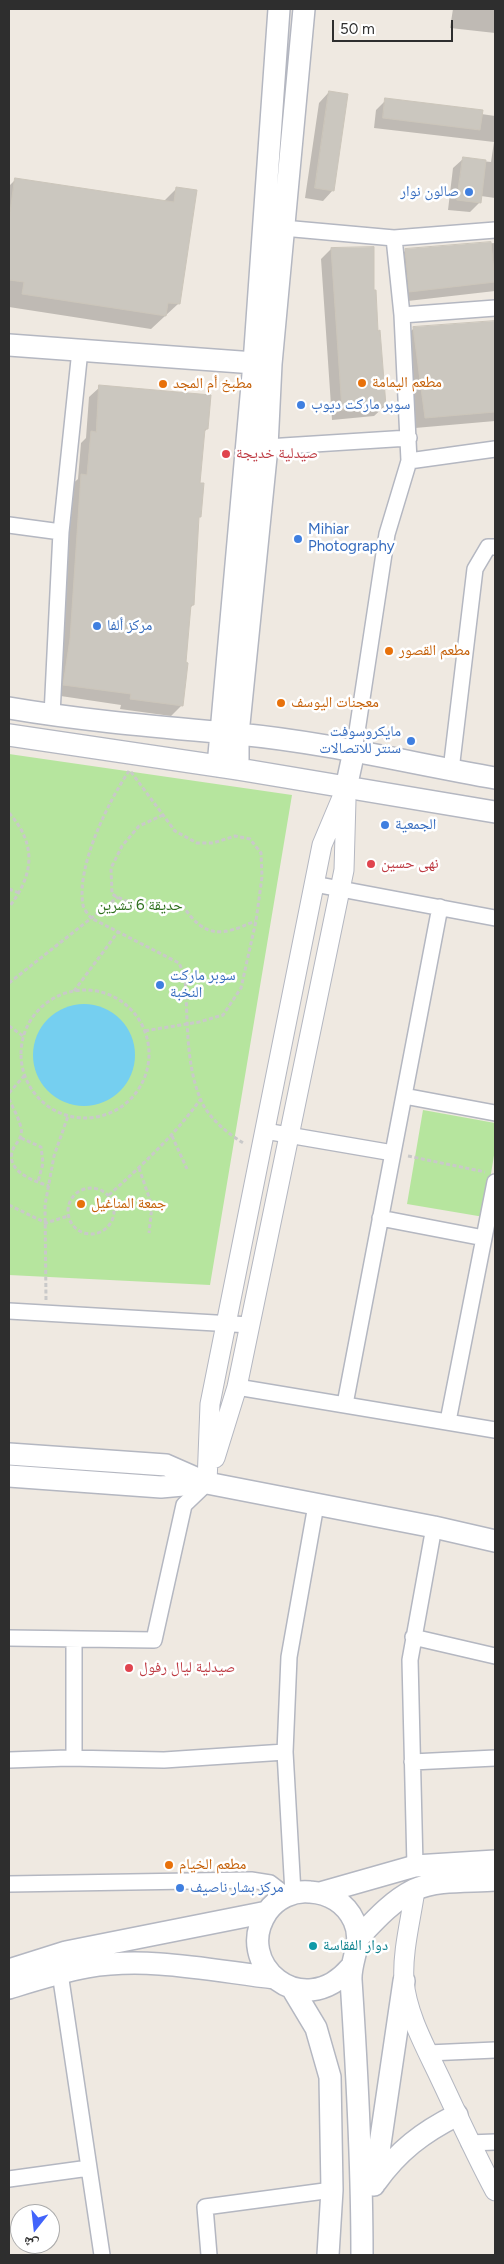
<!DOCTYPE html>
<html>
<head>
<meta charset="utf-8">
<style>
	body { margin:0 }
	#map { position:relative; width:504px; height:2264px; overflow:hidden; background:#efe9e1; font-family:Figtree,"Noto Naskh Arabic",sans-serif }
	canvas { display:block }
	.frame { position:absolute; inset:0; border:10px solid #2e2e2e; pointer-events:none }
	.north { position:absolute; left:10px; top:2204px; width:50px; height:50px; box-sizing:border-box; background:#fff; border:1px solid #ababab; border-radius:50%; rotate:196deg; font-size:14px; font-weight:700; line-height:20px; text-align:center; color:#2e2e2e }
	.north::after { content:''; display:block; margin:auto; width:18px; height:22px; background:#4264fb; clip-path:polygon(50% 0,100% 100%,50% 72%,0 100%) }
	.scale { position:absolute; left:332px; top:20px; width:121px; height:22px; box-sizing:border-box; border:2px solid #2e2e2e; border-top:0; padding-left:6px; font-size:15px; line-height:18px; white-space:nowrap; color:#2e2e2e; -webkit-text-stroke:4px #fff; paint-order:stroke }
</style>
</head>
<body>
<div id="map">
<canvas width="504" height="2264"></canvas>
<div class="frame"></div>
<div class="north">ش</div>
<div class="scale">50 m</div>
</div>
<script>
const ctx = document.querySelector('canvas').getContext('2d');
ctx.lineJoin = 'round';
function fillPath(path, color) { ctx.fillStyle = color; ctx.fill(path, 'evenodd'); }
function trace(path, color, width, dash) { ctx.strokeStyle = color; ctx.lineWidth = width; ctx.lineCap = dash ? 'butt' : 'round'; ctx.setLineDash(dash || []); ctx.stroke(path); }
function write(font, color, halo, rows, align = 'center') {
  ctx.font = font + ' Figtree,"Noto Naskh Arabic",sans-serif'; ctx.lineWidth = 5; ctx.setLineDash([]); ctx.textBaseline = 'middle'; ctx.strokeStyle = halo; ctx.fillStyle = color; for (const [text, x, y, turn = 0] of rows) {
    ctx.save(); ctx.translate(x, y); ctx.rotate((+turn || 0) * Math.PI / 180); ctx.textAlign = isNaN(turn) ? turn : align; if (halo) ctx.strokeText(text, 0, 0); ctx.fillText(text, 0, 0); ctx.restore();
  }
}
fillPath(new Path2D(`
	M 9,754 L 292,795 L 210,1285 L 9,1275 Z
	M 423,1110 L 495,1123 L 495,1149 L 484,1217 L 407,1204 Z`), '#b6e59e');
fillPath(new Path2D(`
	M33 1055a51 51 0 1 1 102 0a51 51 0 1 1-102 0Z`), '#75cff0');
fillPath(new Path2D(`
	M 453,9 L 495,9 L 495,33 L 450,28 Z
	M 329,92 L 333,190 L 323,201 L 305,198 L 319,103 Z
	M 386,100 L 495,116 L 495,198 L 481,196 L 480,202 L 470,212 L 448,210 L 453,168 L 463,159 L 491,162 L 494,142 L 374,128 L 376,110 Z
	M 16,179 L 163,202 L 176,189 L 195,191 L 178,304 L 151,329 L 9,307 L 9,186 Z
	M 495,243 L 495,291 L 399,302 L 395,261 L 406,250 Z
	M 331,249 L 377,332 L 385,406 L 374,416 L 332,420 L 321,259 Z
	M 495,322 L 495,421 L 415,428 L 403,339 L 414,328 Z
	M 100,387 L 207,429 L 203,433 L 193,570 L 193,605 L 190,608 L 182,705 L 171,716 L 120,709 L 121,705 L 54,695 L 70,486 L 78,479 L 81,443 L 86,438 L 89,397 Z`), '#0003');
const building = new Path2D(`
	M 329,91 L 348,94 L 334,191 L 315,188 Z
	M 385,98 L 483,110 L 480,130 L 383,118 Z
	M 463,157 L 486,160 L 481,203 L 457,200 Z
	M 15,178 L 174,202 L 176,187 L 197,190 L 180,304 L 168,303 L 166,316 L 22,294 L 24,282 L 9,280 L 9,220 Z
	M 491,242 L 495,282 L 409,292 L 405,249 Z
	M 374,247 L 374,290 L 376,290 L 378,331 L 380,330 L 386,406 L 342,410 L 331,248 Z
	M 495,321 L 495,412 L 425,418 L 413,327 Z
	M 99,385 L 211,395 L 208,429 L 205,429 L 200,483 L 204,483 L 201,517 L 199,517 L 194,605 L 191,605 L 186,662 L 188,663 L 183,706 L 130,699 L 131,694 L 63,685 L 70,639 L 81,474 L 87,475 L 91,431 L 96,432 Z`);
fillPath(building, '#cbc7bf');
trace(building, '#cbc5ba', 1);
const minor = new Path2D(`
	M 283,228 L 394,238 L 495,230
	M 394,238 L 402,315 L 409,461
	M 402,315 L 495,308
	M 267,447 L 409,438
	M 9,525 L 61,532
	M 52,715 L 61,532 L 80,350
	M 354,751 L 387,534 L 409,461 L 495,449
	M 451,770 L 475,569 L 488,547 L 495,547
	M 314,884 L 495,918
	M 404,1096 L 495,1113
	M 265,1131 L 393,1153
	M 380,1218 L 484,1238
	M 9,1311 L 250,1325
	M 237,1387 L 495,1430
	M 345,1404 L 440,907
	M 448,1421 L 495,1182
	M 413,1637 L 495,1656
	M 9,1638 L 154,1640 L 184,1505 L 207,1483
	M 74,1758 L 74,1639
	M 9,1760 L 68,1758 L 164,1760 L 285,1752
	M 412,1762 L 495,1758
	M 415,1866 L 410,1660 L 434,1527
	M 9,1884 L 251,1880 L 270,1883 L 287,1896
	M 293,1893 L 285,1752 L 289,1657 L 316,1505
	M 60,1973 L 102,2255
	M 428,2053 L 495,2050
	M 469,2143 L 495,2142
	M 9,2179 L 89,2168
	M 209,2255 L 205,2207 L 332,2190`);
const tertiary = new Path2D(`
	M 215,1458 L 237,1387 L 344,870 L 346,800
	M 207,1483 L 210,1404 L 322,845 L 346,788
	M 415,1890 C 411,1919 402,1952 404,1981 C 407,2015 426,2048 440,2078 C 458,2116 475,2154 495,2191`);
const secondary = new Path2D(`
	M 9,345 L 268,364
	M 9,708 C 85,721 161,727 238,734 C 324,742 410,763 495,778
	M 9,735 L 238,769 L 495,812
	M 218,766 L 254,363 L 279,9
	M 238,769 L 238,734 L 267,447 L 271,364 L 304,9
	M 346,788 L 354,751
	M 9,1454 L 166,1465 L 207,1483 L 434,1527 L 495,1541
	M 9,1476 L 161,1487 L 205,1483
	M 320,1893 L 415,1866 L 495,1861
	M 358,1938 C 375,1920 392,1901 414,1890 C 437,1879 470,1882 495,1880
	M 350,1968 C 303,2023 232,1964 267,1912 C 276,1899 293,1890 310,1892 C 329,1893 346,1903 354,1921 C 364,1943 350,1959 351,1980 C 357,2071 362,2163 362,2255
	M 9,1970 L 66,1952 L 267,1912
	M 9,1988 C 35,1980 60,1972 87,1967 C 148,1956 214,1971 275,1978
	M 292,1988 L 316,2028 L 330,2077 L 332,2190 L 328,2255
	M 376,2182 C 398,2151 423,2132 457,2115
	M 374,2185 L 404,1981`);
trace(minor, '#b4b7c1', 18);
trace(tertiary, '#b4b7c1', 21);
trace(secondary, '#b4b7c1', 24);
trace(new Path2D(`
	M 129,771 C 108,802 76,867 83,905 C 84,910 89,915 91,918 L 179,963 L 185,977 C 188,1016 185,1061 200,1098 C 207,1117 228,1134 245,1144
	M 131,772 L 175,831 L 197,843 L 213,843 L 235,836 L 250,839 L 261,853 L 262,877 L 256,921 L 241,988 L 223,1015 L 199,1022 L 144,1031
	M 9,813 C 37,844 34,875 9,907
	M 163,815 L 139,826 L 122,846 L 111,868 L 112,894 C 125,902 143,907 159,906 C 168,906 174,903 183,906 C 205,939 222,936 255,921
	M 9,889 L 19,893
	M 9,983 L 118,897
	M21 1054a64 64 0 1 1 128 0a64 64 0 1 1-128 0Z
	M 74,991 L 118,932
	M 9,1026 L 23,1036
	M 9,1093 L 24,1076
	M 9,1099 C 13,1108 19,1118 21,1128 C 23,1137 17,1142 13,1149 C 4,1171 34,1181 49,1186
	M 172,1136 L 187,1169
	M 21,1138 L 41,1147 L 43,1163 L 38,1182
	M 408,1156 L 485,1172
	M 139,1168 L 152,1206 L 149,1233
	M68 1211a23 23 0 1 1 46 0a23 23 0 1 1-46 0Z
	M 109,1195 C 142,1165 174,1136 200,1100
	M 9,1205 L 46,1223 L 68,1216
	M 46,1300 L 45,1205 L 54,1156 L 68,1116`), '#c9c9c9', 3, [4, 2.5]);
trace(minor, '#fff', 15);
trace(tertiary, '#fff', 19);
trace(secondary, '#fff', 21);
for (const [x, y, r, color] of [
	[469,192,5,"#3f7fe0"],
	[362,383,5,"#e8710a"],
	[163,384,5,"#e8710a"],
	[301,405,5,"#3f7fe0"],
	[226,454,5,"#e0444e"],
	[298,539,5,"#3f7fe0"],
	[97,626,5,"#3f7fe0"],
	[389,651,5,"#e8710a"],
	[281,703,5,"#e8710a"],
	[411,741,5,"#3f7fe0"],
	[385,825,5,"#3f7fe0"],
	[371,864,5,"#e0444e"],
	[160,985,5,"#3f7fe0"],
	[81,1204,5,"#e8710a"],
	[129,1668,5,"#e0444e"],
	[169,1865,5,"#e8710a"],
	[180,1888,5,"#3f7fe0"],
	[313,1946,5,"#0f9aa8"]
]) { const dot = new Path2D(); dot.arc(x, y, r, 0, 2 * Math.PI); ctx.fillStyle = color; ctx.fill(dot); trace(dot, '#fff', 2); }
write('15px', '#366cbe', '#fff', [
	["صالون نوار",459,192,"right"],
	["سوبر ماركت ديوب",311,405],
	["Mihiar",308,530],
	["Photography",308,547],
	["مركز ألفا",107,626],
	["مايكروسوفت",401,732,"right"],
	["سنتر للاتصالات",401,749,"right"],
	["الجمعية",395,825],
	["سوبر ماركت",170,976],
	["النخبة",170,993],
	["مركز بشار ناصيف",190,1888]
], 'left');
write('15px', '#c56008', '#fff', [
	["مطعم اليمامة",372,383],
	["مطبخ أم المجد",173,384],
	["مطعم القصور",399,651],
	["معجنات اليوسف",291,703],
	["جمعة المناغيل",91,1204],
	["مطعم الخيام",179,1865]
], 'left');
write('15px', '#be3a42', '#fff', [
	["صيدلية خديجة",236,454],
	["نهى حسين",381,864],
	["صيدلية ليال رفول",139,1668]
], 'left');
write('15px', '#2c6e1b', '#fff', [
	["حديقة 6 تشرين",140,906]
]);
write('15px', '#0d838f', '#fff', [
	["دوار الفقاسة",323,1946]
], 'left');
</script>
</body>
</html>
